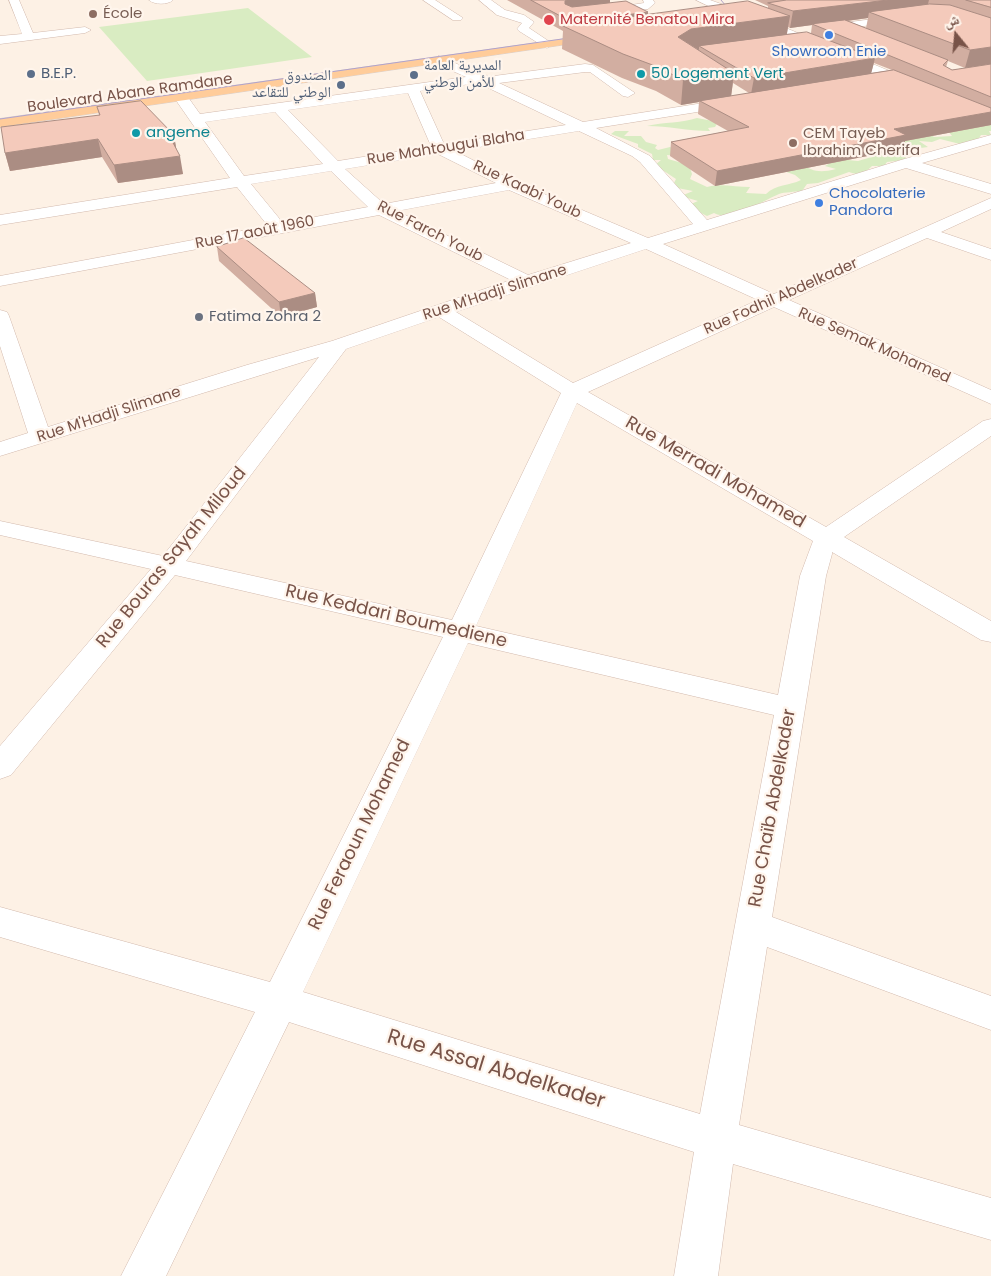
<!DOCTYPE html>
<html>
<head>
<meta charset="utf-8">
<style>
	body { margin:0 }
	#map { position:relative; width:991px; height:1276px; overflow:hidden; background:#fdf1e5; font-family:Poppins,"Noto Naskh Arabic",sans-serif }
	canvas { display:block }
	.north { position:absolute; left:931px; top:10px; width:50px; height:50px; -webkit-text-stroke:4px #fff5ec; paint-order:stroke; rotate:343deg; font-size:14px; font-weight:700; line-height:20px; text-align:center; color:#785348 }
	.north::after { content:''; display:block; margin:auto; width:18px; height:22px; background:#785348; clip-path:polygon(50% 0,100% 100%,50% 72%,0 100%) }
</style>
</head>
<body>
<div id="map">
<canvas width="991" height="1276"></canvas>
<div class="north">ش</div>
</div>
<script>
const ctx = document.querySelector('canvas').getContext('2d');
ctx.lineJoin = 'round';
function fillPath(path, color) { ctx.fillStyle = color; ctx.fill(path, 'evenodd'); }
function trace(path, color, width, dash) { ctx.strokeStyle = color; ctx.lineWidth = width; ctx.lineCap = dash ? 'butt' : 'round'; ctx.setLineDash(dash || []); ctx.stroke(path); }
function write(font, color, halo, rows, align = 'center') {
  ctx.font = font + ' Poppins,"Noto Naskh Arabic",sans-serif'; ctx.lineWidth = 4.5; ctx.setLineDash([]); ctx.textBaseline = 'middle'; ctx.strokeStyle = halo; ctx.fillStyle = color; for (const [text, x, y, turn = 0] of rows) {
    ctx.save(); ctx.translate(x, y); ctx.rotate((+turn || 0) * Math.PI / 180); ctx.textAlign = isNaN(turn) ? turn : align; if (halo) ctx.strokeText(text, 0, 0); ctx.fillText(text, 0, 0); ctx.restore();
  }
}
fillPath(new Path2D(`
	M 248,8 L 312,57 L 147,81 L 99,27 Z
	M 792,102 L 926,132 L 934,137 L 952,136 L 948,131 L 991,124 L 991,131 L 989,131 L 991,135 L 981,135 L 977,141 L 964,145 L 940,139 L 932,142 L 919,141 L 928,147 L 906,150 L 901,144 Z
	M 697,118 L 718,122 L 715,127 L 708,128 L 710,131 C 688,131 668,126 647,126 C 663,122 683,123 697,118 Z
	M 615,131 L 629,131 L 624,136 L 641,136 L 646,142 L 657,145 L 655,148 L 658,150 L 670,147 L 687,151 L 679,156 L 667,155 L 668,159 L 689,165 L 692,174 L 690,179 L 707,187 C 719,183 736,187 750,187 L 746,193 L 766,194 C 776,184 789,186 801,180 L 795,175 L 775,168 L 800,163 C 813,172 820,173 836,169 L 825,166 L 837,159 L 858,161 L 875,156 L 870,152 L 889,150 L 908,154 L 904,160 L 887,162 L 884,166 L 872,166 C 865,173 859,176 849,172 L 818,183 L 807,184 L 802,191 C 794,192 785,192 779,194 C 763,201 729,222 714,213 L 707,216 L 695,210 L 691,204 L 698,201 L 681,196 L 693,191 L 672,187 L 676,179 L 655,165 L 661,160 L 653,160 L 652,154 L 638,147 L 638,144 L 611,134 Z`), '#d9ecc2');
const minor = new Path2D(`
	M 9,0 L 19,0 L 33,33 L 85,27 L 91,30 L 85,33 L 0,44 L 0,36 L 22,34 Z
	M 149,0 L 173,0 C 168,5 154,5 149,0 Z
	M 423,0 L 435,0 L 463,18 L 461,20 L 453,20 Z
	M 479,0 L 491,0 L 505,10 L 524,15 L 534,22 L 529,28 L 553,44 L 547,48 L 543,46 L 519,31 L 517,29 L 522,23 L 497,15 Z
	M 643,0 L 653,0 L 655,3 L 648,9 L 605,15 L 600,12 L 605,9 L 644,3 Z
	M 696,0 L 710,0 L 769,21 L 921,84 L 922,87 L 921,90 L 911,90 L 761,25 L 725,14 Z
	M 904,15 L 908,16 L 908,20 L 820,32 L 814,29 L 820,26 Z
	M 439,56 L 482,75 L 494,76 L 585,64 L 593,65 L 635,93 L 628,97 L 623,96 L 590,72 L 585,72 L 499,83 L 583,122 L 735,98 L 740,99 L 742,102 L 740,105 L 735,106 L 596,128 L 650,156 L 707,220 L 901,160 L 991,135 L 991,143 L 922,163 L 991,184 L 991,194 L 906,168 L 663,244 L 774,294 L 991,198 L 991,209 L 941,232 L 991,249 L 991,260 L 927,238 L 789,300 L 991,390 L 991,404 L 774,307 L 588,392 L 826,527 L 983,421 L 991,419 L 991,436 L 844,537 L 991,621 L 991,642 L 981,640 L 832,552 L 832,554 L 826,576 L 772,917 L 991,996 L 991,1030 L 767,947 L 739,1125 L 991,1198 L 991,1240 L 733,1164 L 718,1276 L 674,1276 L 694,1152 L 289,1022 L 166,1276 L 121,1276 L 255,1012 L 0,937 L 0,907 L 270,982 L 443,637 L 175,575 L 11,775 L 0,779 L 0,746 L 151,569 L 0,535 L 0,521 L 163,556 L 319,357 L 0,456 L 0,442 L 28,433 L 0,346 L 0,310 L 7,312 L 9,316 L 48,427 L 247,365 L 332,341 L 511,280 L 379,215 L 0,286 L 0,276 L 268,226 L 237,187 L 0,225 L 0,215 L 230,178 L 173,96 L 175,93 L 185,93 L 200,114 L 466,77 L 435,63 L 433,60 ZM 478,83 L 566,125 L 444,144 L 420,91 ZM 408,93 L 431,146 L 338,161 L 288,110 ZM 275,112 L 323,164 L 244,176 L 205,122 ZM 579,131 L 632,156 L 640,162 L 693,224 L 648,238 L 516,182 L 455,151 ZM 438,154 L 496,183 L 384,204 L 345,169 ZM 331,171 L 368,207 L 283,223 L 251,184 ZM 509,190 L 631,243 L 528,275 L 397,211 ZM 646,249 L 758,300 L 573,383 L 456,312 ZM 439,317 L 561,393 L 452,620 L 186,561 L 346,349 ZM 577,403 L 813,541 L 800,576 L 778,695 L 476,626 ZM 468,643 L 774,715 L 700,1114 L 303,992 Z`);
const major = new Path2D(`
	M 600,34 L 606,37 L 604,39 L 0,127 L 0,119 Z`);
trace(minor, '#d2b9ad', 1);
trace(major, '#d9cfcc', 1);
fillPath(minor, '#fff');
fillPath(major, '#ffcc9a');
trace(new Path2D(`
	M 720,15 L 726,6 L 721,0
	M 0,119 L 576,37`), '#b2a2c8', 1);
fillPath(new Path2D(`
	M 507,0 L 610,0 L 610,3 L 648,12 L 648,14 L 768,8 L 768,6 L 755,0 L 991,0 L 991,125 L 905,141 L 903,149 L 715,186 L 670,156 L 671,142 L 728,131 L 698,114 L 699,102 L 681,105 L 656,91 L 622,78 L 562,49 L 563,31 ZM 868,18 L 866,28 L 848,21 ZM 812,25 L 811,33 L 787,34 L 788,27 L 790,28 ZM 948,61 L 965,68 L 952,70 L 946,67 ZM 874,63 L 892,70 L 871,73 ZM 733,83 L 749,93 L 731,96 Z
	M 97,107 L 174,135 L 176,149 L 183,174 L 118,183 L 102,157 L 10,171 L 5,153 L 99,115 Z
	M 217,247 L 315,293 L 317,307 L 281,317 L 219,261 Z`), '#d2aea1');
fillPath(new Path2D(`
	M 567,0 L 610,0 L 610,6 L 564,14 L 565,1 Z
	M 888,0 L 929,0 L 926,11 L 869,12 L 868,18 L 815,25 L 812,24 L 812,25 L 790,28 L 793,11 Z
	M 648,12 L 647,25 L 572,30 L 572,22 Z
	M 790,16 L 786,38 L 699,46 L 699,50 L 678,37 L 691,29 Z
	M 991,47 L 991,64 L 965,68 L 970,50 Z
	M 875,58 L 871,74 L 751,94 L 754,78 Z
	M 734,73 L 731,97 L 700,101 L 699,102 L 681,105 L 683,80 Z
	M 991,112 L 991,125 L 905,141 L 903,149 L 715,186 L 717,171 L 894,129 Z
	M 174,135 L 177,153 L 170,137 Z
	M 98,139 L 102,157 L 10,171 L 5,153 Z
	M 180,156 L 183,174 L 118,183 L 114,165 Z
	M 315,293 L 317,307 L 281,317 L 279,302 Z`), '#ab8d83');
const building = new Path2D(`
	M 531,0 L 567,0 L 565,1 L 565,4 L 572,7 L 626,1 L 648,12 L 572,22 Z
	M 787,0 L 888,0 L 793,11 L 768,3 Z
	M 966,0 L 991,0 L 991,7 Z
	M 748,1 L 790,16 L 691,29 L 678,37 L 734,73 L 683,80 L 658,67 L 623,54 L 563,26 Z
	M 930,4 L 950,5 L 991,18 L 991,47 L 970,50 L 869,12 Z
	M 845,20 L 948,60 L 943,65 L 952,70 L 991,64 L 991,97 L 812,24 Z
	M 807,32 L 875,58 L 754,78 L 699,46 Z
	M 894,70 L 991,108 L 991,112 L 894,129 L 906,135 L 717,171 L 671,142 L 749,127 L 700,101 Z
	M 141,101 L 174,135 L 170,137 L 180,156 L 114,165 L 98,139 L 5,153 L 1,127 L 100,115 L 97,107 Z
	M 244,238 L 315,293 L 279,302 L 217,247 Z`);
fillPath(building, '#f4cabb');
trace(building, '#ab8d83', 1);
for (const [x, y, r, color] of [
	[93,14,5,"#8d6e63"],
	[549,20,6,"#e0444e"],
	[829,35,5,"#3f7fe0"],
	[31,74,5,"#5c6f8a"],
	[641,74,5,"#0f9aa8"],
	[414,75,5,"#5c6f8a"],
	[341,85,5,"#5c6f8a"],
	[136,133,5,"#0f9aa8"],
	[793,143,5,"#8d6e63"],
	[819,203,5,"#3f7fe0"],
	[199,317,5,"#6b7280"]
]) { const dot = new Path2D(); dot.arc(x, y, r, 0, 2 * Math.PI); ctx.fillStyle = color; ctx.fill(dot); trace(dot, '#fff5ec', 2); }
write('15px', '#785e54', '#fff5ec', [
	["École",103,14],
	["CEM Tayeb",803,134],
	["Ibrahim Cherifa",803,151]
], 'left');
write('15px', '#be3a42', '#fff5ec', [
	["Maternité Benatou Mira",560,20]
], 'left');
write('15px', '#366cbe', '#fff5ec', [
	["Showroom Enie",829,52],
	["Chocolaterie",829,194,"left"],
	["Pandora",829,211,"left"]
]);
write('15px', '#4e5e75', '#fff5ec', [
	["المديرية العامة",424,66],
	["للأمن الوطني",424,83],
	["B.E.P.",41,74],
	["الصندوق",331,76,"right"],
	["الوطني للتقاعد",331,93,"right"]
], 'left');
write('15px', '#0d838f', '#fff5ec', [
	["50 Logement Vert",651,74],
	["angeme",146,133]
], 'left');
write('15px', '#785348', '#fff5ec', [
	["Boulevard Abane Ramdane",130,94,-8],
	["Rue Mahtougui Blaha",446,148,-9],
	["Rue Kaabi Youb",527,190,25],
	["Rue Farch Youb",430,232,27],
	["Rue 17 août 1960",255,233,-11],
	["Rue M'Hadji Slimane",495,293,-18],
	["Rue Fodhil Abdelkader",781,297,-24],
	["Rue Semak Mohamed",874,346,24],
	["Rue M'Hadji Slimane",109,415,-18]
]);
write('15px', '#5b616d', '#fff5ec', [
	["Fatima Zohra 2",209,317]
], 'left');
write('18px', '#785348', '#fff5ec', [
	["Rue Merradi Mohamed",715,473,30],
	["Rue Bouras Sayah Miloud",172,558,-51],
	["Rue Keddari Boumediene",396,617,13],
	["Rue Chaïb Abdelkader",773,808,-80],
	["Rue Feraoun Mohamed",360,835,-64]
]);
write('21px', '#785348', '#fff5ec', [
	["Rue Assal Abdelkader",496,1070,17]
]);
</script>
</body>
</html>
